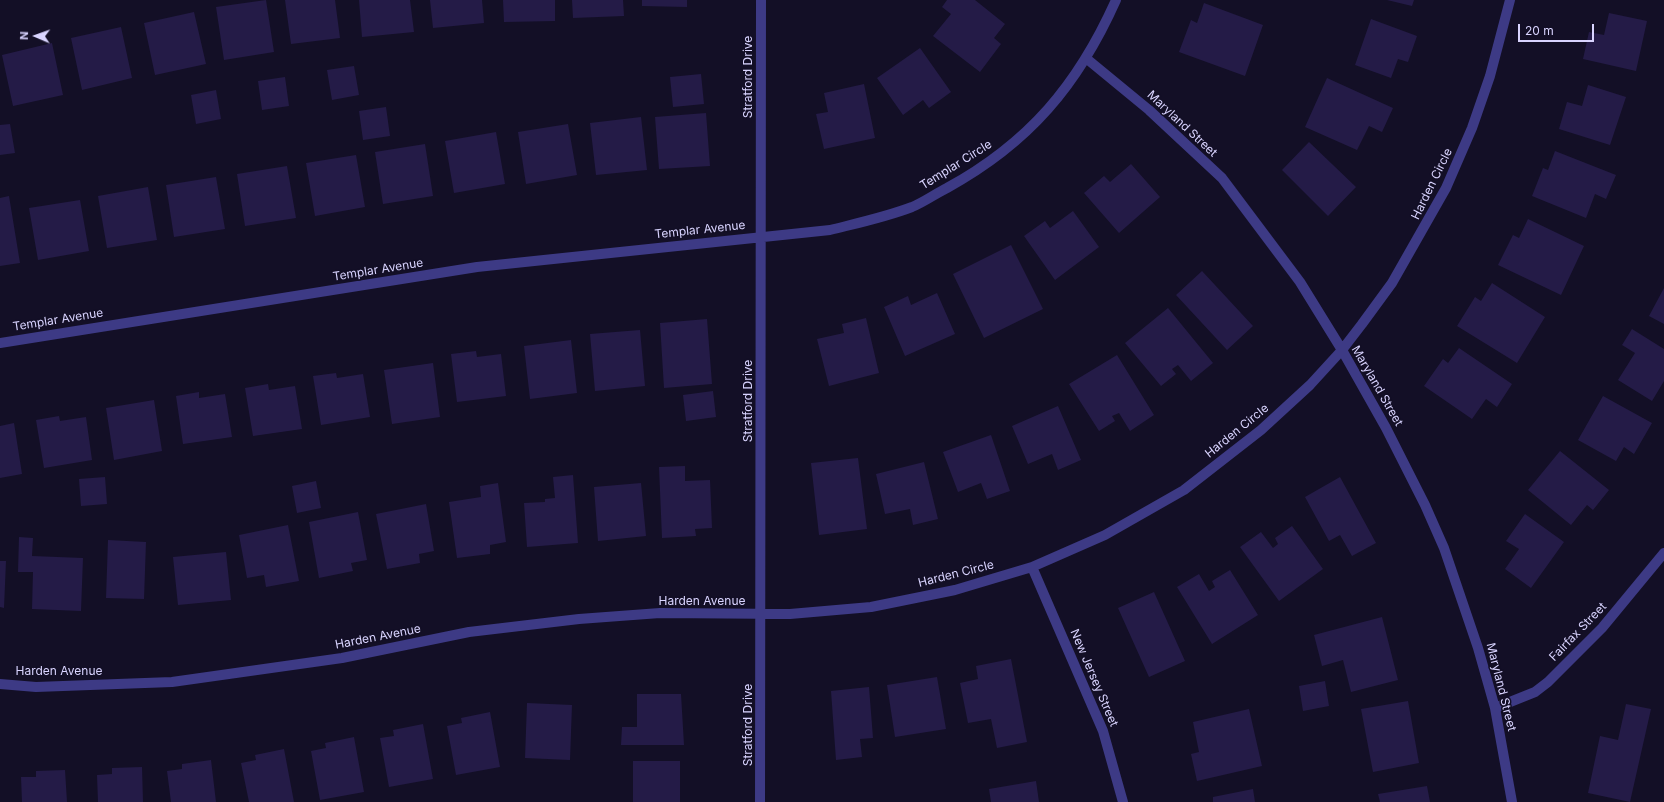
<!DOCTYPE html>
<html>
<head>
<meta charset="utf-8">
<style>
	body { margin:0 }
	#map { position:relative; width:1664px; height:802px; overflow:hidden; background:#130f26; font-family:Inter,sans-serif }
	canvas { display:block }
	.north { position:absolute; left:16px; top:16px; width:40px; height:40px; -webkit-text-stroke:3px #130f26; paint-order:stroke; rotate:272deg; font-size:11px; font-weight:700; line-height:16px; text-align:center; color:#d9d4ff }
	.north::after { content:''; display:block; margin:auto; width:14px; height:18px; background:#d9d4ff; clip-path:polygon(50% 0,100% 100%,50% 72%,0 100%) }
	.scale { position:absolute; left:1518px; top:24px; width:76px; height:18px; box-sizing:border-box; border:2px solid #d9d4ff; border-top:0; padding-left:5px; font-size:12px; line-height:14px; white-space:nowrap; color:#d9d4ff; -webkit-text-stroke:3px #130f26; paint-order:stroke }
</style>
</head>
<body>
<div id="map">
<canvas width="1664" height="802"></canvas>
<div class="north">N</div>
<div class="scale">20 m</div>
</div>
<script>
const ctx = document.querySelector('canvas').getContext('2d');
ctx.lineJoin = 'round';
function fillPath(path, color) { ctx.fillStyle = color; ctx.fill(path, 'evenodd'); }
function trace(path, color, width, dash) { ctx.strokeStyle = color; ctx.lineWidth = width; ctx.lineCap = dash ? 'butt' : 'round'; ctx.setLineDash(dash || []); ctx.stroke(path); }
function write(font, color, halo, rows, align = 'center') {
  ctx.font = font + ' Inter,sans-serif'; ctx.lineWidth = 3; ctx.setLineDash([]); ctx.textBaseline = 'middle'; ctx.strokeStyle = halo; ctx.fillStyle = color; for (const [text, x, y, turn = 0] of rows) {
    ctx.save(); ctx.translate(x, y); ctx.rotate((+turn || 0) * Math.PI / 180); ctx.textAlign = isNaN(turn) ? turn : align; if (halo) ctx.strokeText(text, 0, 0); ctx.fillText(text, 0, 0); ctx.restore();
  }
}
fillPath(new Path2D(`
	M 266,0 L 274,52 L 224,60 L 216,7 Z
	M 285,0 L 335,0 L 340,38 L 291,44 Z
	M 359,0 L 410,0 L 414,32 L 362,37 Z
	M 430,0 L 482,0 L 484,23 L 433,28 Z
	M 503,0 L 555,0 L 555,21 L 504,22 Z
	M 572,0 L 623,0 L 624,16 L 573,18 Z
	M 642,0 L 687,0 L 687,7 L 642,6 Z
	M 947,0 L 975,0 L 1005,24 L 994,38 L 1001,44 L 980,72 L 933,36 L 951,14 L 942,7 Z
	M 1387,0 L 1414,0 L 1412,6 Z
	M 1204,3 L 1263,25 L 1245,76 L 1179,52 L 1191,20 L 1197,23 Z
	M 194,12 L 206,64 L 155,75 L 144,23 Z
	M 1609,13 L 1647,21 L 1636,71 L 1583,59 L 1589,32 L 1604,35 Z
	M 1371,19 L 1417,36 L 1408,62 L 1398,59 L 1391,78 L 1355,65 Z
	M 121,27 L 132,78 L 82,90 L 71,38 Z
	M 52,43 L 63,95 L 13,106 L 2,55 Z
	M 920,48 L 951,92 L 929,108 L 923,100 L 903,115 L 877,78 Z
	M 354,66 L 359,95 L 332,100 L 327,70 Z
	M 701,74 L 704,104 L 673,107 L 670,77 Z
	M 285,77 L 289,106 L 262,110 L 258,81 Z
	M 1327,78 L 1393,108 L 1382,132 L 1369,126 L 1357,150 L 1305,127 Z
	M 864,84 L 875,138 L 824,149 L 816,114 L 828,112 L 824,93 Z
	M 1588,85 L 1626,97 L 1610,145 L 1559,129 L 1567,102 L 1582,106 Z
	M 216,90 L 221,119 L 196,124 L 191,95 Z
	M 386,107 L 390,136 L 363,140 L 359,111 Z
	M 706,113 L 710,166 L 659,169 L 655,117 Z
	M 641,117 L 647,170 L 596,175 L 590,123 Z
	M 10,124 L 15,153 L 0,155 L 0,125 Z
	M 568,124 L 577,175 L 526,184 L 518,132 Z
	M 496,132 L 505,184 L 454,193 L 445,141 Z
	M 1309,142 L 1356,187 L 1328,216 L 1282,170 Z
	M 425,144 L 433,196 L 383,204 L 375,152 Z
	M 1555,151 L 1616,175 L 1606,199 L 1595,194 L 1586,218 L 1532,196 L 1543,168 L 1548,170 Z
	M 356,155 L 365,207 L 315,216 L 306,163 Z
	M 1131,164 L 1160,197 L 1119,233 L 1084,193 L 1104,176 L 1110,182 Z
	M 287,166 L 296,218 L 245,226 L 237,174 Z
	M 216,177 L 225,229 L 174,237 L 166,185 Z
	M 148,187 L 157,240 L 107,248 L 98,196 Z
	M 9,196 L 20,263 L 0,266 L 0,198 Z
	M 80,200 L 89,251 L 38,260 L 29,208 Z
	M 1073,211 L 1099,247 L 1055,280 L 1024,236 L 1045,221 L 1050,228 Z
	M 1528,219 L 1584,246 L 1561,295 L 1498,265 L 1513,235 L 1519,238 Z
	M 1011,245 L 1043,309 L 984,338 L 953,274 Z
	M 1202,271 L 1253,326 L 1227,350 L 1176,295 Z
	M 1492,283 L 1545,317 L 1517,363 L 1457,326 L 1475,297 L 1481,301 Z
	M 1664,288 L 1664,324 L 1649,316 Z
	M 937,293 L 955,334 L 905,356 L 884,307 L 908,296 L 911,305 Z
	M 1168,308 L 1213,363 L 1191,381 L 1178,365 L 1172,369 L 1176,374 L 1161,386 L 1125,343 Z
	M 866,318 L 879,373 L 829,386 L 817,339 L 844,333 L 842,324 Z
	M 707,319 L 712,384 L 664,388 L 660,323 Z
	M 1632,329 L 1664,349 L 1664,381 L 1652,401 L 1618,380 L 1635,353 L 1622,345 Z
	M 640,330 L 645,386 L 595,391 L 590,334 Z
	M 571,340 L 577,393 L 530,399 L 524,346 Z
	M 1459,348 L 1512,384 L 1497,407 L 1486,399 L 1472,419 L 1424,386 L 1443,359 L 1448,363 Z
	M 476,351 L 477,357 L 501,354 L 506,396 L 457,402 L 451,354 Z
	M 1117,355 L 1154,415 L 1130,431 L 1119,413 L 1112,416 L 1115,421 L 1099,431 L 1069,384 Z
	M 433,363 L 440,417 L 392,424 L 384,370 Z
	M 336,373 L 337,378 L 363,374 L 370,417 L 321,425 L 313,376 Z
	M 268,384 L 269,390 L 295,386 L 302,429 L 253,436 L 245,388 Z
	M 713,391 L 716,417 L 686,421 L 683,395 Z
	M 199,392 L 199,398 L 225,394 L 232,437 L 183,444 L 176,396 Z
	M 1603,396 L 1652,423 L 1634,454 L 1624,447 L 1616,461 L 1578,440 Z
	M 154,400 L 162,451 L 114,460 L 106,408 Z
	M 1058,406 L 1081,460 L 1058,470 L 1052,454 L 1028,464 L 1012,426 Z
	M 59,416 L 60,421 L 86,417 L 92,460 L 44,468 L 36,420 Z
	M 14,423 L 22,474 L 0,478 L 0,426 Z
	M 991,435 L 1010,491 L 987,499 L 981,483 L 958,492 L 943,452 Z
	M 1560,451 L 1609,490 L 1593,510 L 1587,505 L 1571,525 L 1528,490 Z
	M 858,458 L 867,529 L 819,535 L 811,463 Z
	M 924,462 L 938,519 L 913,525 L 910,509 L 885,514 L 876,474 Z
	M 685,466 L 685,481 L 710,480 L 712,528 L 695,529 L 696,536 L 662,538 L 659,467 Z
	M 573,475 L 578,543 L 527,547 L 524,503 L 545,502 L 545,499 L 555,498 L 553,477 Z
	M 105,477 L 107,504 L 81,506 L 79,479 Z
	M 1340,477 L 1376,543 L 1352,556 L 1340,535 L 1329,541 L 1305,497 Z
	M 316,481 L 321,508 L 297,513 L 292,486 Z
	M 498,483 L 506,542 L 490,545 L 490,554 L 457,558 L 449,502 L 481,497 L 480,486 Z
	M 641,483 L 646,536 L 598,541 L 594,487 Z
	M 426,504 L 434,551 L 419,554 L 420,563 L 387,569 L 376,514 Z
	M 358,512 L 367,560 L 351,563 L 353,571 L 319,578 L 309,522 Z
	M 1525,514 L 1564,542 L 1531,588 L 1505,569 L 1519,549 L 1506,541 Z
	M 288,525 L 299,581 L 266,587 L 264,575 L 247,578 L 239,535 Z
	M 1292,526 L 1323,569 L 1279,601 L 1240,547 L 1261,532 L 1273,548 L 1278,544 L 1275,538 Z
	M 19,537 L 33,538 L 32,556 L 83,558 L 81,611 L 32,609 L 33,572 L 18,572 Z
	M 108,540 L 146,542 L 144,599 L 106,598 Z
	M 226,552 L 231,600 L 178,605 L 173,557 Z
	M 0,561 L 6,561 L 4,608 L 0,607 Z
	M 1230,570 L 1258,615 L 1212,644 L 1177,587 L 1199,574 L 1209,591 L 1215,587 L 1212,581 Z
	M 1154,592 L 1185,661 L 1149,677 L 1118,608 Z
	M 1382,617 L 1398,680 L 1351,692 L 1343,660 L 1322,666 L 1314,635 Z
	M 1011,659 L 1027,742 L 997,748 L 991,719 L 968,723 L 960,683 L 978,679 L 976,666 Z
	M 937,677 L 946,729 L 895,737 L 887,685 Z
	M 1325,681 L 1329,706 L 1303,711 L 1299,686 Z
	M 869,687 L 873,738 L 860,739 L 862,757 L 836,760 L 831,691 Z
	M 637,694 L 681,694 L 684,745 L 621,745 L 622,727 L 637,727 Z
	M 1408,701 L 1419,763 L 1373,772 L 1361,709 Z
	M 527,703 L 572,705 L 570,760 L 525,758 Z
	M 1626,704 L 1651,709 L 1630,802 L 1588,793 L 1600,736 L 1618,740 Z
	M 1249,709 L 1262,766 L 1197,781 L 1191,754 L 1199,752 L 1193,722 Z
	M 490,712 L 500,767 L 456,775 L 447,726 L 462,723 L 461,718 Z
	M 423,724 L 433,779 L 389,787 L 380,738 L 394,736 L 393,730 Z
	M 354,737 L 364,792 L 320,800 L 311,751 L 326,748 L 325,743 Z
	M 284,749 L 294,802 L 249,802 L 241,763 L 256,760 L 255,755 Z
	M 211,760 L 216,802 L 171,802 L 167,771 L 182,769 L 182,764 Z
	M 633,761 L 680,761 L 680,802 L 633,802 Z
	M 142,767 L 143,802 L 98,802 L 97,775 L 112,774 L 112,768 Z
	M 65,770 L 67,802 L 22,802 L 21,777 L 36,777 L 36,771 Z
	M 1036,781 L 1039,802 L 991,802 L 989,789 Z
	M 1427,786 L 1430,802 L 1380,802 L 1378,794 Z
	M 1253,789 L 1255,802 L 1213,802 L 1213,797 Z`), '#241b47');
trace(new Path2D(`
	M 1087,59 L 1149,110 L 1222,178 L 1300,282 L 1342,350 L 1386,428 L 1425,505 L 1444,548 L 1478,648 L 1495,708 L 1512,802
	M 0,343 L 477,267 L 830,230 C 858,223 886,217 912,207 C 924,202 935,194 947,188 C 1029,143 1078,85 1116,0
	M 1032,567 L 1103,731 L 1123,802
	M 0,684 L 36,687 L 172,682 L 342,658 L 469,632 L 579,619 L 660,613 L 790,614 L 871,607 L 955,590 L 1032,567 L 1105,535 L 1184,490 L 1261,430 L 1310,385 L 1342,350 L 1362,324 L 1392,283 L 1446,188 L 1472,128 L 1490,76 L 1510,0
	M 1495,708 L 1535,692 L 1548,682 L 1602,628 L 1664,553
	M 760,802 L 761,0`), '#3d3a85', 10);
write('12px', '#d9d4ff', '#130f26', [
	["Stratford Drive",748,77,-90],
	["Maryland Street",1182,124,43],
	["Templar Circle",956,165,-32],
	["Harden Circle",1432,184,-64],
	["Templar Avenue",700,230,-6],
	["Templar Avenue",378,270,-9],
	["Templar Avenue",58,320,-9],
	["Maryland Street",1377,386,60],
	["Stratford Drive",748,401,-90],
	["Harden Circle",1237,431,-39],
	["Harden Circle",956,574,-14],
	["Harden Avenue",702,601],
	["Fairfax Street",1578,632,-46],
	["Harden Avenue",378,637,-11],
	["Harden Avenue",59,671],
	["New Jersey Street",1094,678,67],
	["Maryland Street",1501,687,76],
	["Stratford Drive",748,725,-90]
]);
</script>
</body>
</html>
